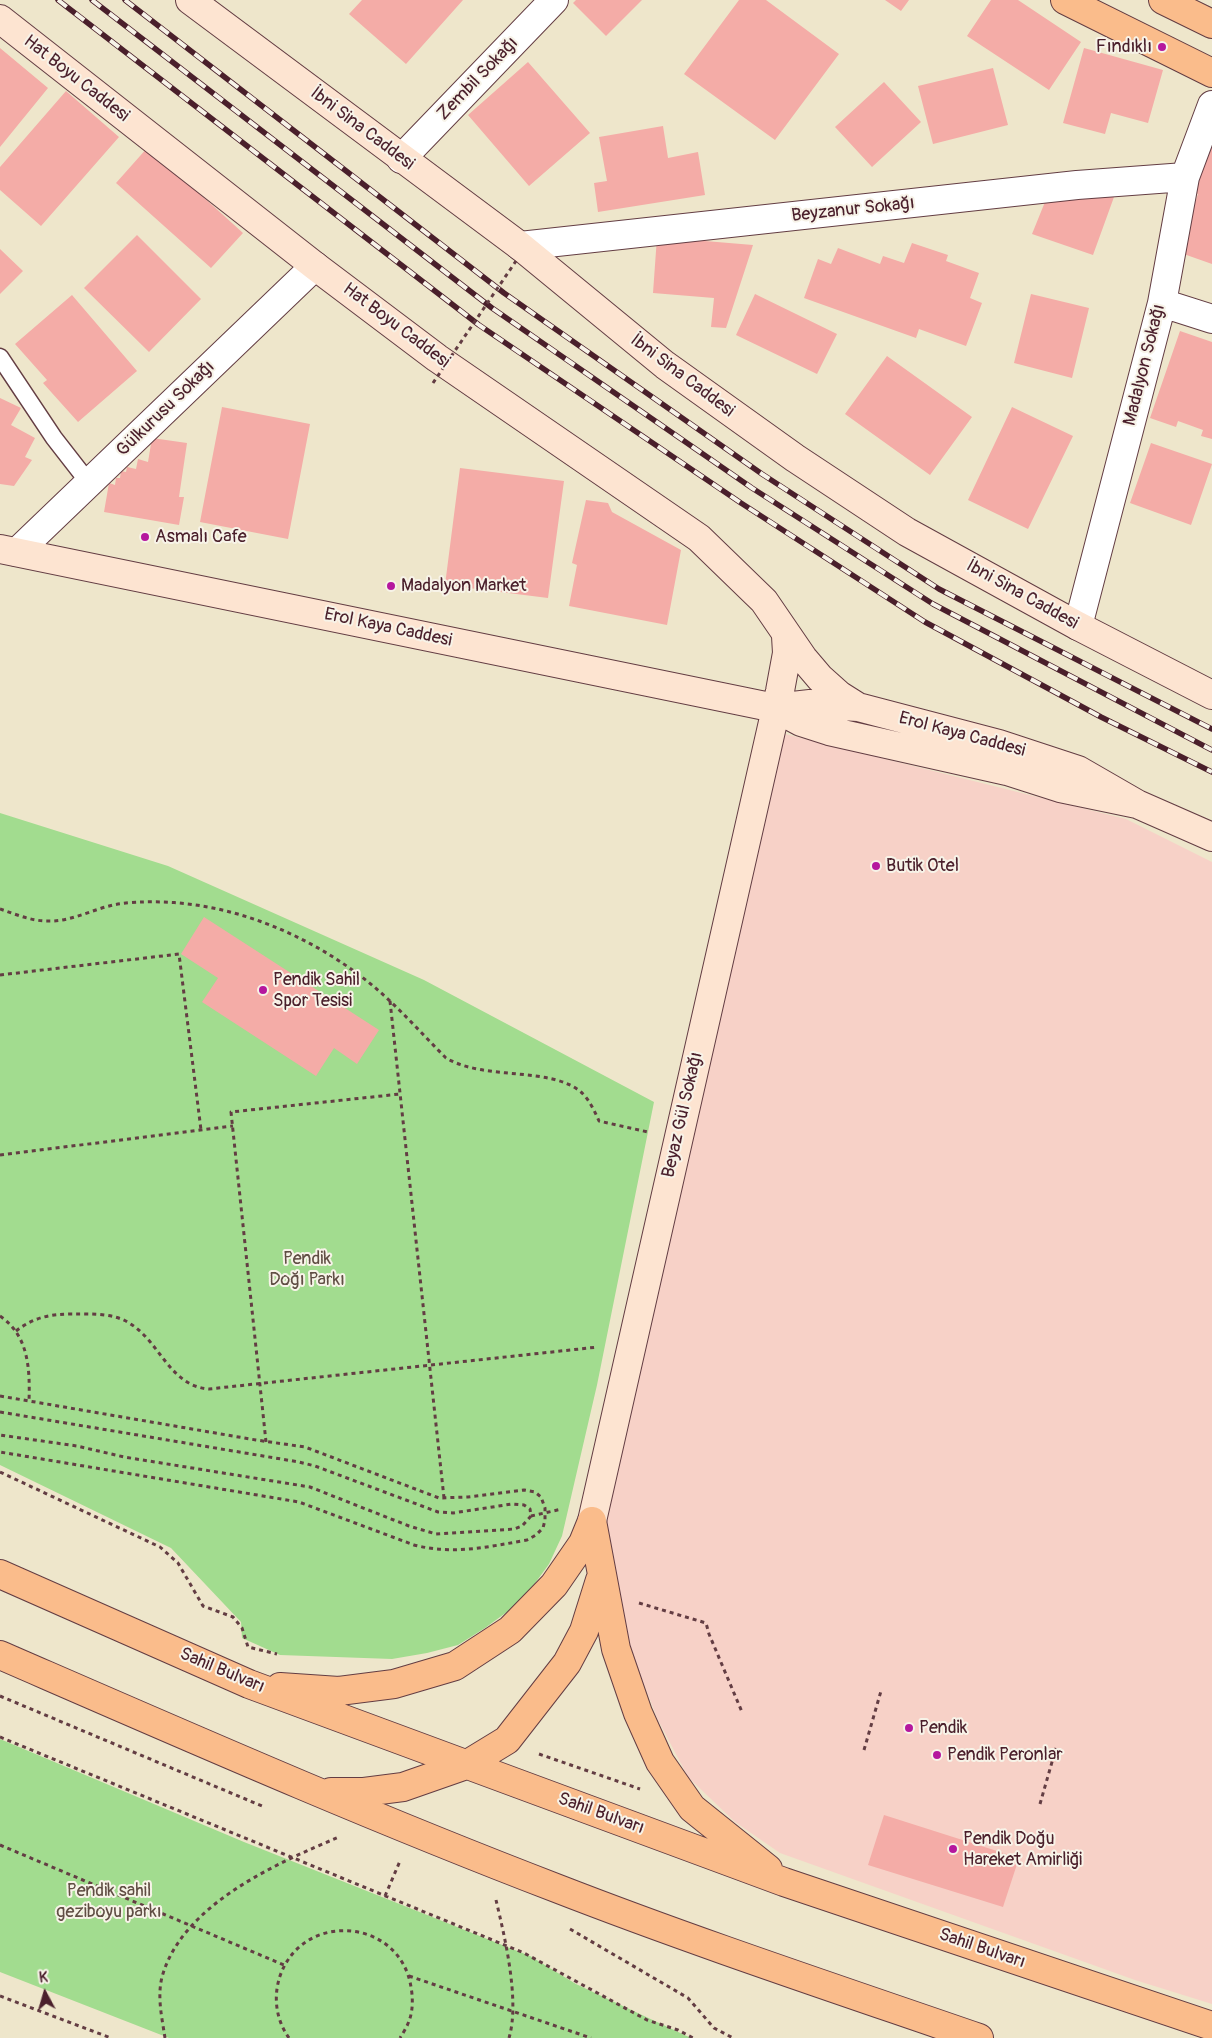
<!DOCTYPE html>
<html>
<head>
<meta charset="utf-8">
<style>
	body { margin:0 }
	#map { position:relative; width:1212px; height:2038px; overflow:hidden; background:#eee6cb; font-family:Pangolin,sans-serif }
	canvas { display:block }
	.north { position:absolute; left:20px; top:1968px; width:50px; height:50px; -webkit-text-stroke:4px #f7f3e8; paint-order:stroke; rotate:354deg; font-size:14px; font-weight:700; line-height:20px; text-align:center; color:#4a1f2b }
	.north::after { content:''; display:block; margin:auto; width:18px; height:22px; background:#4a1f2b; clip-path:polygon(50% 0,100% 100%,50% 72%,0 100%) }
</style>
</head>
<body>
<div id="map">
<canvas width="1212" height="2038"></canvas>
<div class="north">K</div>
</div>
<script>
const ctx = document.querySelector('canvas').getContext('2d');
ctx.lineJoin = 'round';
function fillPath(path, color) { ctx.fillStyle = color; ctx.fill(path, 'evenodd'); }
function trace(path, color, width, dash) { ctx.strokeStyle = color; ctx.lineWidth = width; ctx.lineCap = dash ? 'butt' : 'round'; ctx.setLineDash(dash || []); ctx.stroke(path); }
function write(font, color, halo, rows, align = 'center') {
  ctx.font = font + ' Pangolin,sans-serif'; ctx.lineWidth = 4; ctx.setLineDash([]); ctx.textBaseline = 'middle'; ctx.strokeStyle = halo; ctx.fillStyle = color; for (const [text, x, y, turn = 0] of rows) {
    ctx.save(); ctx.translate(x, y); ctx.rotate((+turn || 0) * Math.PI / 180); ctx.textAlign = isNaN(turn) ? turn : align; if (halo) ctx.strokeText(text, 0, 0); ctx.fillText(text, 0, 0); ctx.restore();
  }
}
fillPath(new Path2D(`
	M 785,734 L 1126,819 L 1212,862 L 1212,2004 L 1135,1980 L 780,1853 L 735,1822 L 688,1777 L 657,1718 L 623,1630 L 603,1521 Z`), '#f7d1c7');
fillPath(new Path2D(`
	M 0,813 L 168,866 L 424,980 L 654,1102 L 597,1385 L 562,1536 L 549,1564 L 533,1586 L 511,1609 L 485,1628 L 458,1645 L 427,1653 L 392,1659 L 280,1655 L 242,1638 L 241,1622 L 171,1548 L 0,1465 Z
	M 0,1739 L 244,1842 L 530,1956 L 576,1984 L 691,2038 L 169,2038 L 0,1972 Z`), '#a2dc8f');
fillPath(new Path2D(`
	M 362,0 L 463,0 L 406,64 L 349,14 Z
	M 576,0 L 642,0 L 606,36 L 573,3 Z
	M 739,0 L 766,0 L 839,54 L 775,140 L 684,74 Z
	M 885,0 L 909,0 L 901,11 Z
	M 991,0 L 1018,0 L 1081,42 L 1049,90 L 967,36 Z
	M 0,48 L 48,88 L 0,147 Z
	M 1084,48 L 1163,70 L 1148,123 L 1111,113 L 1105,134 L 1063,123 Z
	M 528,62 L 590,133 L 529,186 L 468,115 Z
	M 993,68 L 1008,125 L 933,144 L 918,86 Z
	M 884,82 L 921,122 L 872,167 L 835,127 Z
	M 66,91 L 119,137 L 41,226 L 0,190 L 0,167 Z
	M 663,126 L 668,158 L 698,152 L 705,195 L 598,212 L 594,183 L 607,181 L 599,137 Z
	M 1212,126 L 1212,264 L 1178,252 L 1198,194 L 1189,191 Z
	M 148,147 L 243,233 L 211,268 L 116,183 Z
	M 1091,189 L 1114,197 L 1093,255 L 1032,234 L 1047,197 Z
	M 137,235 L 201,299 L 149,352 L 84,288 Z
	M 657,237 L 753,245 L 726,328 L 711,327 L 714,298 L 653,293 Z
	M 912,243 L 948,255 L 946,261 L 979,273 L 970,298 L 982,303 L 966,346 L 919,329 L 916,338 L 804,298 L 818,259 L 831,264 L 838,248 L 880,264 L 883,256 L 904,263 Z
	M 0,249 L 23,271 L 0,294 Z
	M 755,294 L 837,334 L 817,374 L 736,335 Z
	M 1031,294 L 1089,308 L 1072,378 L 1014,363 Z
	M 72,295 L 137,371 L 78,422 L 43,383 L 47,380 L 15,344 Z
	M 1180,331 L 1212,342 L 1212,439 L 1201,436 L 1203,430 L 1178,421 L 1176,427 L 1150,418 Z
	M 887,356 L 972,417 L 930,475 L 845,414 Z
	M 0,398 L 21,408 L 11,425 L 35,438 L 25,457 L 32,460 L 14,486 L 0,484 Z
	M 222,407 L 310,424 L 288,539 L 200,522 Z
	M 1012,407 L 1073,436 L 1028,529 L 968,500 Z
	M 152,438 L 187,443 L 179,497 L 184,497 L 179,525 L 104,512 L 109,483 L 115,485 L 116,478 L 120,478 L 121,471 L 126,472 L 127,467 L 136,469 L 138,459 L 148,462 Z
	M 1151,443 L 1212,464 L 1191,525 L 1130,503 Z
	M 460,468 L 564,481 L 548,598 L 445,585 Z
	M 586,500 L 608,503 L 612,512 L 681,550 L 667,625 L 569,606 L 577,565 L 572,563 Z
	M 204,917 L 379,1030 L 357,1064 L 334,1048 L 316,1076 L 202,1002 L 218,978 L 181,954 Z
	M 884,1815 L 1019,1858 L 1003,1907 L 868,1865 Z`), '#f4aca7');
const lane = new Path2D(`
	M 0,357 L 54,438 L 89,483`);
const street = new Path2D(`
	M 401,159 L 554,0
	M 520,246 L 1077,185 L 1185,177
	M 1162,303 L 1212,319
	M 17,552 L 315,266
	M 1078,626 L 1162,303 L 1185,177 L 1212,105`);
const secondary = new Path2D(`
	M 190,0 L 520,246 L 665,365 L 795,458 L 907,532 L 1078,626 L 1212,695
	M 0,19 L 315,266 L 437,358 L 699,538 L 764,601 L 803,658 L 820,678 L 839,695 L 858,707
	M 0,549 L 775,708 L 801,722 L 829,731 L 1007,771 L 1060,788 L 1137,804
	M 775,708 L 810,704 L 858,707 L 999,744 L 1078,770 L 1137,804 L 1212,837
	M 592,1521 L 780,691 L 787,653 L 786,636`);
const primary = new Path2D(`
	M 1065,0 L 1212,73
	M 1163,0 L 1212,24`);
const highway = new Path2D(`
	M 592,1521 L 616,1649 L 638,1713 L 660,1762 L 692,1808 L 768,1869
	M 0,1574 L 249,1684 L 784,1882 L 1212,2026
	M 0,1655 C 184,1735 368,1816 556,1888 C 695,1942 837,1989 979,2038
	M 280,1687 L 339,1691 L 394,1684 L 455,1666 L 510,1630 L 554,1585 L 583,1543 L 592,1521
	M 331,1792 L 364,1792 L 403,1787 L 466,1765 L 507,1740 L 567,1663 L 584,1631 L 600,1580`);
trace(lane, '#633d43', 19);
trace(street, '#633d43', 30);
trace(secondary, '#633d43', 30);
trace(primary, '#633d43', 30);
trace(highway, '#633d43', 30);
trace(new Path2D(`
	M 0,909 C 15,914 31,921 47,921 C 70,922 91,910 113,905 C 123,903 134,902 143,902 C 224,899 305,932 367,981 C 396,1004 420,1032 446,1058 C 485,1081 550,1066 581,1092 C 589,1099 595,1112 599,1121 L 648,1132
	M 0,975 L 179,954 L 201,1130
	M 390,1001 L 444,1498
	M 0,1155 L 233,1126
	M 0,1316 C 29,1336 30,1369 29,1402
	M 16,1331 C 34,1317 51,1314 73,1314 C 91,1314 114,1313 129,1323 C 160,1341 169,1386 209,1389 L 598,1347
	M 0,1396 L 256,1440 L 305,1447 L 439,1498 L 468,1497 L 524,1490 L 535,1492 L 541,1497 L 545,1508 L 545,1520 L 543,1528 L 536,1535 L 527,1540 C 487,1547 454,1555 414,1545 L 299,1502 L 0,1452
	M 0,1412 L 299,1462 L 315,1466 L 438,1512 L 453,1513 L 512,1504 L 524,1505 L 530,1509 L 531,1516 L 522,1526 L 514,1529 L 436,1534 L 409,1526 L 310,1487 L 124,1457 L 77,1446 L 0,1435
	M 266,1442 L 231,1112 L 400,1094
	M 0,1472 L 160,1547 L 178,1563 L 203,1606 L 233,1617 L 242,1628 L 248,1647 L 277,1654
	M 531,1516 L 562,1509
	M 639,1603 L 706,1623 L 709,1634 L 742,1712
	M 0,1696 L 262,1806
	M 0,1737 L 524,1953 L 647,2020 L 678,2030 L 693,2038
	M 864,1750 L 881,1691
	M 539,1754 L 640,1789
	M 1040,1804 L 1056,1748
	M 0,1845 L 284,1965
	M 385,1896 L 400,1861
	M 496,1900 C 505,1938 520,2001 509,2038
	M 570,1929 L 688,1998 L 714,2028 L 733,2038
	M 409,1976 L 591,2038
	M 0,1996 L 111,2038
	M 165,2038 C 162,2018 157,1997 162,1977 C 182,1905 275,1864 339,1837
	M 289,2038 C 276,2020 273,1997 280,1976 C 303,1910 400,1918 411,1987 C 413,1998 413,2011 409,2021 C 407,2027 403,2033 400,2038`), '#633d43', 3, [4, 4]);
trace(lane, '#fff', 16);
trace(street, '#fff', 28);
trace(secondary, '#fde4d1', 28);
trace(primary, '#fabc8b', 28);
trace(highway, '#fabc8b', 28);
const rail = new Path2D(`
	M 58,0 L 479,325 L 741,503 L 925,622 L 1101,717 L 1212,772
	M 92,0 L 492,308 L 752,488 L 933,604 L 1212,750
	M 125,0 L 504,293 L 762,474 L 939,589 L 1212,729`);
trace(rail, '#4a1f2b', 5.5);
trace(rail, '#f7f3e8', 4, [11]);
trace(new Path2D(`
	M 433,383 L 516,261`), '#633d43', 3, [4, 4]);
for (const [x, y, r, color] of [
	[1162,47,5,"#b5179e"],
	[145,537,5,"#b5179e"],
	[391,586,5,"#b5179e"],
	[876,866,5,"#b5179e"],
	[263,990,5,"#b5179e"],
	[909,1728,5,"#b5179e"],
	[937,1755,5,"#b5179e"],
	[953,1849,5,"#b5179e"]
]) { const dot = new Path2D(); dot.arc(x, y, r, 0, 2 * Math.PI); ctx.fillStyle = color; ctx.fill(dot); trace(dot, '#f7f3e8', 2); }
write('18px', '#4a1f2b', '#f7f3e8', [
	["Fındıklı",1152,47,"right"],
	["Asmalı Cafe",155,537],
	["Madalyon Market",401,586],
	["Butik Otel",886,866],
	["Pendik Sahil",273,980],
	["Spor Tesisi",273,1001],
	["Pendik",919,1728],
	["Pendik Peronlar",947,1755],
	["Pendik Doğu",963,1839],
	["Hareket Amirliği",963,1860]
], 'left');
write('18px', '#4a1f2b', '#f7f3e8', [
	["Hat Boyu Caddesi",76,79,38],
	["Zembil Sokağı",478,79,-46],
	["İbni Sina Caddesi",362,129,37],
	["Beyzanur Sokağı",853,210,-6],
	["Hat Boyu Caddesi",396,326,37],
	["Madalyon Sokağı",1145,365,-76],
	["İbni Sina Caddesi",682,376,37],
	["Gülkurusu Sokağı",166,409,-44],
	["İbni Sina Caddesi",1022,595,29],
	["Erol Kaya Caddesi",388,628,12],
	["Erol Kaya Caddesi",962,735,15],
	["Beyaz Gül Sokağı",683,1115,-77],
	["Sahil Bulvarı",222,1671,23],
	["Sahil Bulvarı",601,1814,20],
	["Sahil Bulvarı",982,1949,19]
]);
write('18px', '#604e44', '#f7f3e8', [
	["Pendik",307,1259],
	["Doğı Parkı",307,1280],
	["Pendik sahil",109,1891],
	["geziboyu parkı",109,1912]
]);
</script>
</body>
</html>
